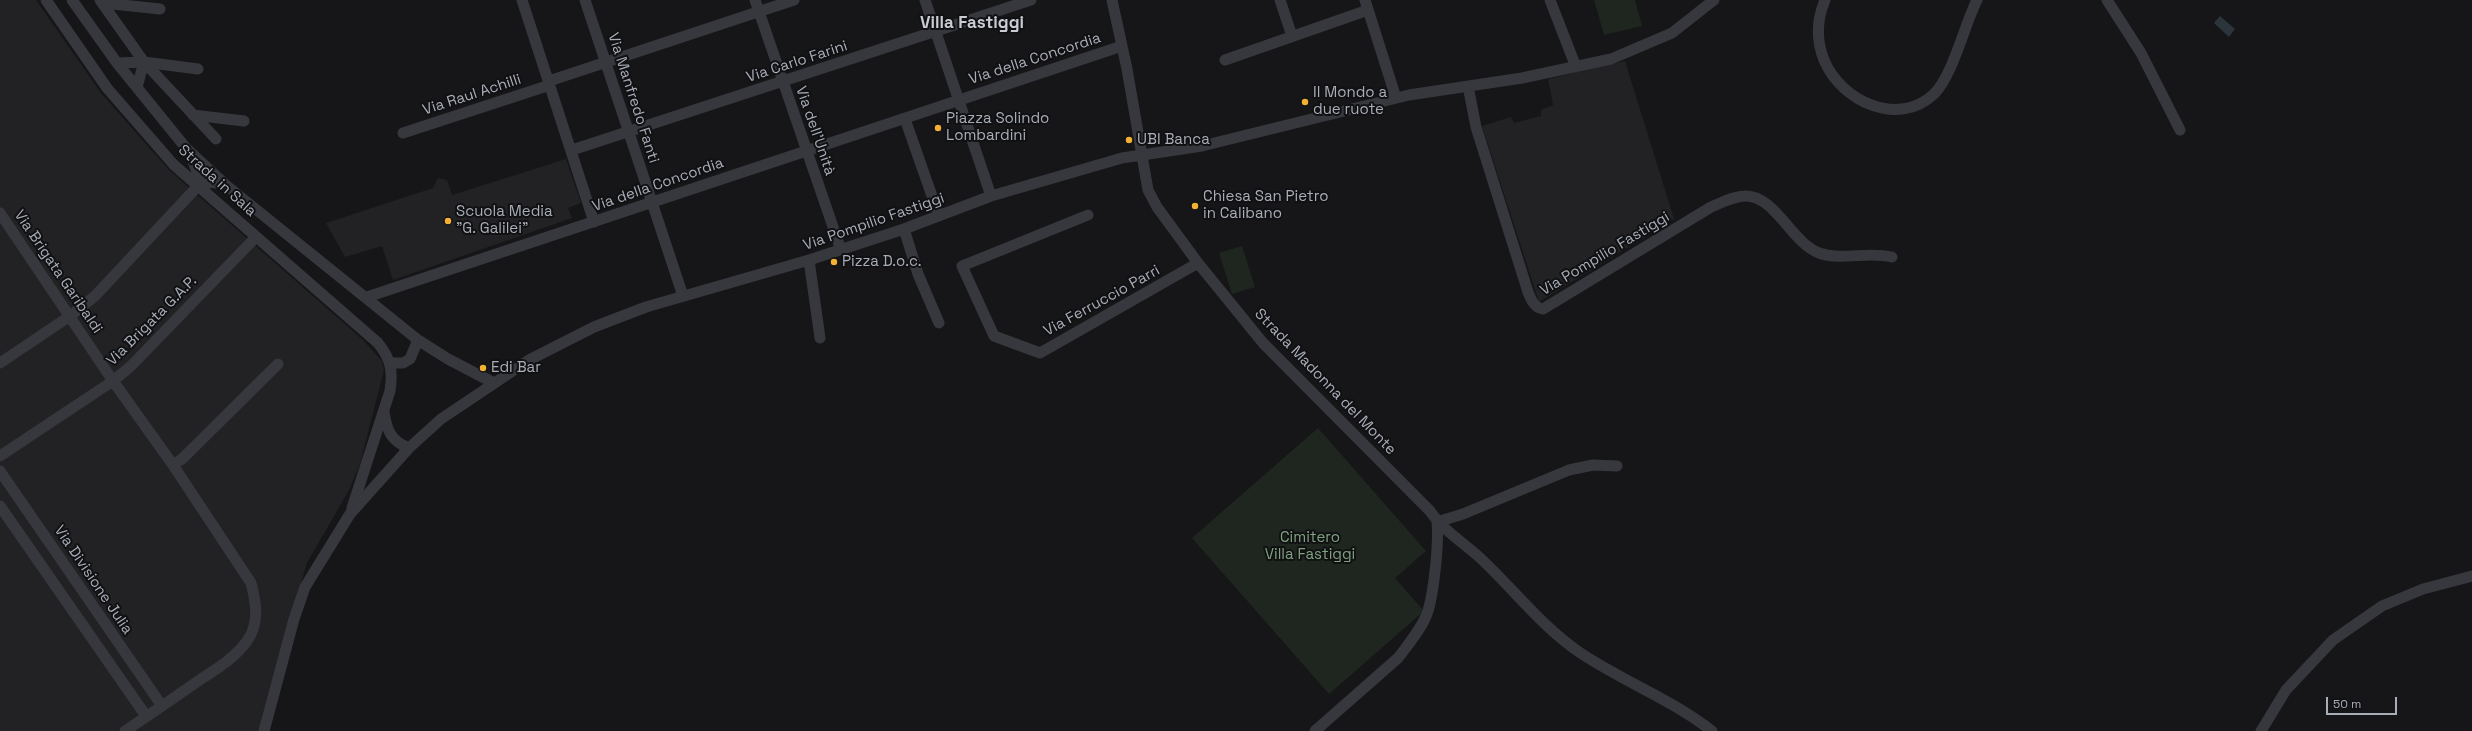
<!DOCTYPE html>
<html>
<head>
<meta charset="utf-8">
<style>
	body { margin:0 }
	#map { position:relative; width:2472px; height:731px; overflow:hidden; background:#161618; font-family:"Space Grotesk",sans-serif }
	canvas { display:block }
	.scale { position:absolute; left:2326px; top:697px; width:71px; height:18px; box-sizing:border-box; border:2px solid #a8adb8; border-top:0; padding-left:5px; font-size:12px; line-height:14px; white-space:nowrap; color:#a8adb8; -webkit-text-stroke:3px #111113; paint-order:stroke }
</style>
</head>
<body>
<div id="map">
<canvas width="2472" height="731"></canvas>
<div class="scale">50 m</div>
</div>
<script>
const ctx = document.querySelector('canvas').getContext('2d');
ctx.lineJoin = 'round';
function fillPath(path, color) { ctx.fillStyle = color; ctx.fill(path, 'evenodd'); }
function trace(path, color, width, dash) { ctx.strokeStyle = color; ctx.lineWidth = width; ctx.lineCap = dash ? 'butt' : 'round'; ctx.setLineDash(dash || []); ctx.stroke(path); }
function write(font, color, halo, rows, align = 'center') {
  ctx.font = font + ' "Space Grotesk",sans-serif'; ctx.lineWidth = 4; ctx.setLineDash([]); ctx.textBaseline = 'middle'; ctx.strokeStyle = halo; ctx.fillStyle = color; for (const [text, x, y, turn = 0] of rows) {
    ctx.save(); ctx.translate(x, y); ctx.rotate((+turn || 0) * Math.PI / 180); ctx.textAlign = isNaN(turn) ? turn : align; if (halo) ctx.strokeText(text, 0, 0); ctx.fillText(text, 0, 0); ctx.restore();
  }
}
fillPath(new Path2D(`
	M 0,0 L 36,0 L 101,93 L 169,170 L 362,339 L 382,361 L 384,370 L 360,464 L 349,490 L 307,563 L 289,623 L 261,731 L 0,731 Z
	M 1625,61 L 1674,219 L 1539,302 L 1482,126 L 1511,117 L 1514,123 L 1541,116 L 1541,110 L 1553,105 L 1548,79 Z
	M 566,159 L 581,203 L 568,208 L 572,218 L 393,280 L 382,246 L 345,257 L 326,223 L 433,188 L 438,178 L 447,180 L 452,195 Z`), '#222225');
fillPath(new Path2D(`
	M 1594,0 L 1635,0 L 1642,26 L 1604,35 Z
	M 1242,246 L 1255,287 L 1232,294 L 1219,253 Z
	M 1318,428 L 1426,551 L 1395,578 L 1424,611 L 1329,694 L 1192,538 Z`), '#1e261f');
fillPath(new Path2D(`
	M 2220,16 L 2235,29 L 2229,37 L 2214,23 Z`), '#2c353c');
trace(new Path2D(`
	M 46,0 L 107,88 L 174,165 L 378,343 C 391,359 393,371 390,391 L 352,508
	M 72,0 L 117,63 L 186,148 L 227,186 L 418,340 L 448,359 L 494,383
	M 100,0 L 144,62 L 216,139
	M 522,0 L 594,222
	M 585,0 L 683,296
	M 755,0 L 841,250
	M 925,0 L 991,196
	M 1112,0 L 1127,69 L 1148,190 L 1157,207 L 1198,263 L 1263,343 L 1430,511 C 1442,529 1461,541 1478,556 C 1512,587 1541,626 1579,652 C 1622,681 1671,699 1712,731
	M 1280,0 L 1292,36
	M 1365,0 L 1396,98
	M 1550,0 L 1576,67
	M 1825,0 C 1817,19 1816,40 1824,60 C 1841,101 1898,128 1934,94 C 1953,75 1964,26 1977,0
	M 2107,0 L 2141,53 L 2180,130
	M 103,3 L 160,9
	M 1225,60 L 1368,10
	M 117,63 L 144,62 L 198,69
	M 549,81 L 794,0
	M 1468,86 L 1476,127 L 1528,292 C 1531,299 1534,308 1543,309 L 1711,207 C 1723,202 1734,196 1746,196 C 1775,196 1792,243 1819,253 C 1842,261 1868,251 1892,257
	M 137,87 L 144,62
	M 193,115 L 244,121
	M 905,119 L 939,216
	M 403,133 L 550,85
	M 572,150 L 1031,0
	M 191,156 L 199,177 L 197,187
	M 0,213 L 113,381 L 173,465 L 251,583 C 256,602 260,623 247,641 C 235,658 215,670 198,681 C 174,698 149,715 125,731
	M 1088,215 L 962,266 L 994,336 L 1040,353 L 1198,263
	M 904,229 L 918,274 L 939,323
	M 809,260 L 820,338
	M 367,297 L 1122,46
	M 0,363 L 70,316 L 95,296 L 197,187 L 212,182 L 226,186
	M 391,363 L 403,363 L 410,359 L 418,340
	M 384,412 C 387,431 391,441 409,448
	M 0,456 L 113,381 L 131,366 L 256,237
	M 173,465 L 182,459 L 278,364
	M 0,471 L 162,706
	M 0,506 L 146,716
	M 1437,522 L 1463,514 L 1569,470 L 1593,465 L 1617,466
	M 264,731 L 294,619 L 305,587 L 350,514 L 409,448 L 441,419 L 529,360 L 594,327 L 646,307 L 809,260 L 904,229 L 991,196 L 1122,158 L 1202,146 L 1409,95 L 1522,78 L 1611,59 L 1672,33 L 1714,0
	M 1315,731 L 1398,658 C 1408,645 1423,627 1428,611 C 1434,591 1439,543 1437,522
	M 2261,731 L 2286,690 L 2333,640 L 2382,606 L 2423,589 L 2472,576`), '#37383d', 11);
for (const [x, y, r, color] of [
	[1305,102,4,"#f2b134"],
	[938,128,4,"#f2b134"],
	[1129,140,4,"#f2b134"],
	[1195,206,4,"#f2b134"],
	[448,221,4,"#f2b134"],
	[834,262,4,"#f2b134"],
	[483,368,4,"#f2b134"]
]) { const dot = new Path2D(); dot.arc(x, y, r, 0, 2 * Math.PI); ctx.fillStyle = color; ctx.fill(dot); trace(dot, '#111113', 1.5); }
write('15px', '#a8adb8', '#111113', [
	["Via della Concordia",1035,59,-18],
	["Via Carlo Farini",797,62,-18],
	["Via Raul Achilli",472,95,-18],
	["Via Manfredo Fanti",633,98,72],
	["Via dell'Unità",815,131,71],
	["Strada in Sala",217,181,42],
	["Via della Concordia",658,185,-19],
	["Via Pompilio Fastiggi",874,222,-19],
	["Via Pompilio Fastiggi",1605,254,-31],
	["Via Brigata Garibaldi",58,272,56],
	["Via Ferruccio Parri",1102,301,-29],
	["Via Brigata G.A.P.",152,321,-45],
	["Strada Madonna del Monte",1325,382,46],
	["Via Divisione Julia",93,580,56]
]);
write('15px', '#a8adb8', '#111113', [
	["Il Mondo a",1313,93],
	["due ruote",1313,110],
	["Piazza Solindo",946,119],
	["Lombardini",946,136],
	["UBI Banca",1137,140],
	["Chiesa San Pietro",1203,197],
	["in Calibano",1203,214],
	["Scuola Media",456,212],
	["\"G. Galilei\"",456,229],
	["Pizza D.o.c.",842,262],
	["Edi Bar",491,368]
], 'left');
write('15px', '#7fa381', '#111113', [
	["Cimitero",1310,538],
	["Villa Fastiggi",1310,555]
]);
write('bold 17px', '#c9ccd4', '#111113', [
	["Villa Fastiggi",972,23]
]);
</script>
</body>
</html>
